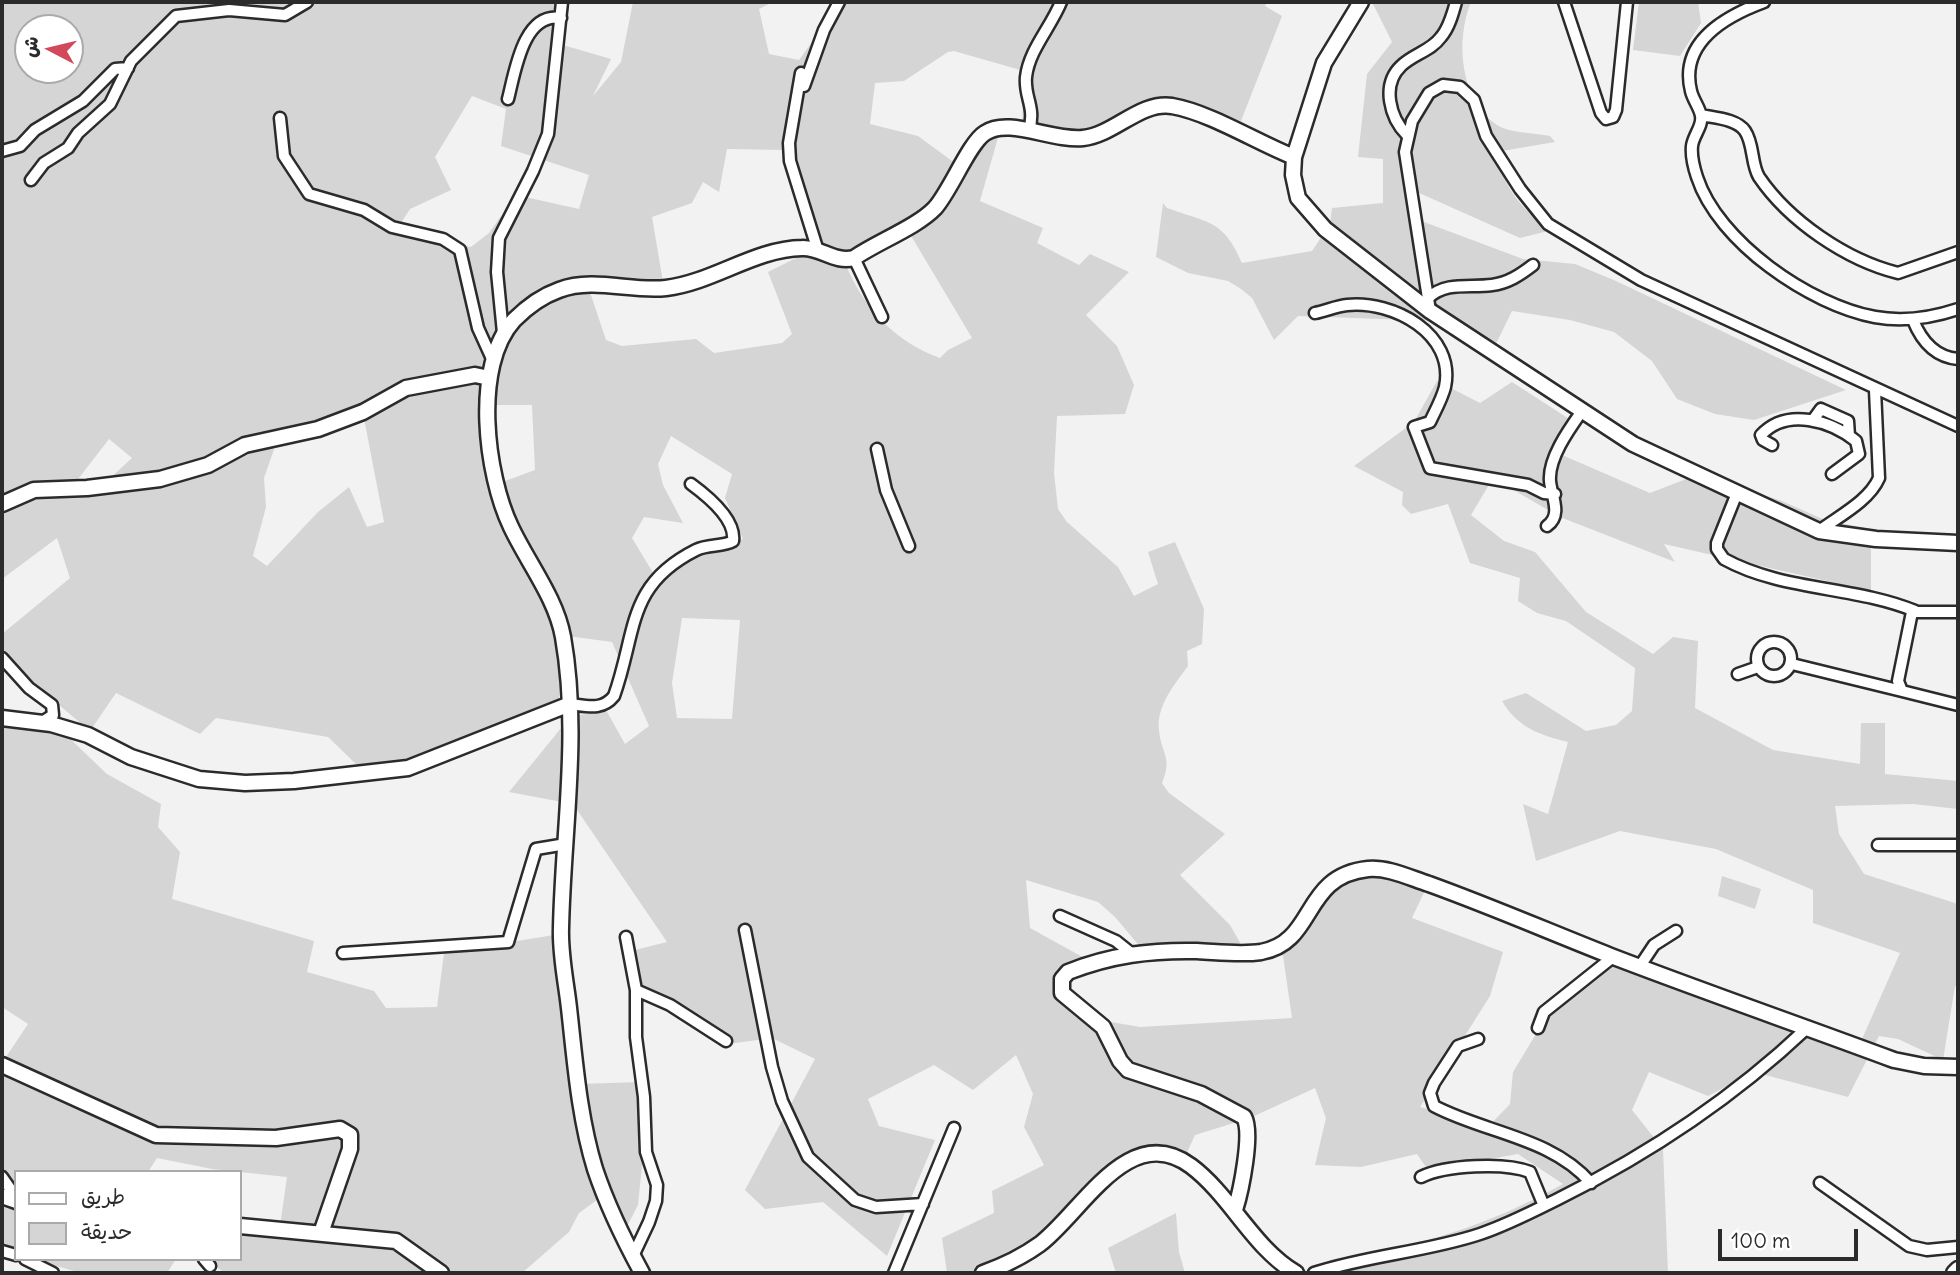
<!DOCTYPE html>
<html>
<head>
<meta charset="utf-8">
<style>
	body { margin:0 }
	#map { position:relative; width:1960px; height:1275px; overflow:hidden; background:#f2f2f2; font-family:Delius,"Playpen Sans Arabic",sans-serif }
	canvas { display:block }
	.frame { position:absolute; inset:0; border:4px solid #2b2b2b; pointer-events:none }
	.legend { position:absolute; left:14px; top:1170px; width:228px; height:91px; box-sizing:border-box; background:#fff; border:2px solid #aaa; margin:0; padding:9px 12px; list-style:none; font-size:21px; color:#2b2b2b }
	.legend li { display:flex; align-items:center; gap:14px; height:35px }
	.legend b { width:35px; border:2px solid #aaa }
	.north { position:absolute; left:14px; top:14px; width:70px; height:70px; box-sizing:border-box; background:#fff; border:2px solid #aaa; border-radius:50%; rotate:277deg; font-size:19px; font-weight:700; line-height:28px; text-align:center; color:#2b2b2b }
	.north::after { content:''; display:block; margin:auto; width:24px; height:32px; background:#d1495b; clip-path:polygon(50% 0,100% 100%,50% 72%,0 100%) }
	.scale { position:absolute; left:1718px; top:1229px; width:140px; height:32px; box-sizing:border-box; border:4px solid #2b2b2b; border-top:0; padding-left:9px; font-size:21px; line-height:24px; white-space:nowrap; color:#2b2b2b; -webkit-text-stroke:5px #fff; paint-order:stroke }
</style>
</head>
<body>
<div id="map">
<canvas width="1960" height="1275"></canvas>
<div class="frame"></div>
<ul class="legend">
<li><b style="height:9px;background:#fff"></b>طريق</li>
<li><b style="height:19px;background:#d5d5d5"></b>حديقة</li>
</ul>
<div class="north">ش</div>
<div class="scale">100 m</div>
</div>
<script>
const ctx = document.querySelector('canvas').getContext('2d');
ctx.lineJoin = 'round';
function fillPath(path, color) { ctx.fillStyle = color; ctx.fill(path, 'evenodd'); }
function trace(path, color, width, dash) { ctx.strokeStyle = color; ctx.lineWidth = width; ctx.lineCap = dash ? 'butt' : 'round'; ctx.setLineDash(dash || []); ctx.stroke(path); }
fillPath(new Path2D(`
	M 2,2 L 559,2 L 556,43 L 611,59 L 593,96 L 621,62 L 633,2 L 773,2 L 759,9 L 769,54 L 799,60 L 824,25 L 830,2 L 1267,2 L 1265,6 L 1282,16 L 1241,121 L 1161,107 L 1082,132 L 1022,131 L 1024,71 L 954,51 L 948,52 L 904,81 L 875,83 L 870,124 L 918,136 L 952,161 L 990,127 L 999,134 L 980,201 L 1043,228 L 1037,243 L 1079,265 L 1090,254 L 1129,272 L 1086,315 L 1117,346 L 1134,385 L 1125,414 L 1057,416 L 1054,473 L 1058,509 L 1067,522 L 1118,567 L 1134,596 L 1158,584 L 1148,552 L 1175,542 L 1204,609 L 1202,644 L 1187,651 L 1188,666 C 1175,684 1156,706 1159,730 C 1161,754 1173,757 1162,783 L 1169,793 L 1225,834 L 1180,875 L 1230,925 L 1246,953 L 1142,949 L 1115,917 L 1098,902 L 1026,880 L 1030,928 L 1088,960 L 1065,985 L 1105,1021 L 1140,1027 L 1292,1018 L 1282,949 L 1316,897 L 1360,870 L 1427,886 L 1412,918 L 1503,952 L 1490,996 L 1420,1107 L 1488,1127 L 1510,1104 L 1513,1072 L 1545,1019 L 1613,962 L 1795,1022 L 1862,1039 L 1900,953 L 1813,923 L 1813,890 L 1716,849 L 1620,831 L 1536,861 L 1523,804 L 1548,814 L 1568,742 C 1540,735 1518,728 1502,701 L 1526,693 L 1586,731 L 1616,725 L 1632,711 L 1635,668 L 1566,621 L 1537,613 L 1518,601 L 1520,578 L 1470,563 L 1448,504 L 1411,514 L 1402,505 L 1403,492 L 1354,466 L 1414,422 L 1437,381 L 1480,403 L 1512,382 L 1577,424 L 1555,452 L 1650,493 L 1699,474 L 1782,501 L 1825,520 L 1871,529 L 1871,591 L 1664,544 L 1675,562 L 1560,517 L 1493,478 L 1471,515 L 1504,541 L 1535,552 L 1586,612 L 1653,654 L 1673,637 L 1698,641 L 1695,708 L 1773,750 L 1860,764 L 1861,723 L 1885,723 L 1885,774 L 1958,781 L 1958,809 L 1913,804 L 1835,806 L 1839,834 L 1864,874 L 1958,904 L 1958,986 L 1955,986 L 1943,1060 L 1898,1039 L 1879,1036 L 1848,1097 L 1754,1072 L 1708,1096 L 1649,1072 L 1632,1110 L 1663,1149 L 1668,1273 L 1325,1273 L 1330,1260 C 1413,1249 1490,1225 1563,1184 L 1518,1154 L 1428,1170 L 1417,1154 L 1361,1167 L 1315,1165 L 1326,1118 L 1315,1088 L 1250,1118 L 1195,1135 L 1184,1159 L 1134,1161 L 1024,1254 L 967,1273 L 947,1273 L 942,1238 L 994,1213 L 992,1191 L 1044,1165 L 1024,1127 L 1033,1094 L 1016,1055 L 973,1090 L 934,1065 L 868,1099 L 879,1126 L 935,1140 L 887,1256 L 823,1202 L 765,1209 L 745,1190 L 815,1059 L 772,1038 L 728,1044 L 696,1020 L 629,990 L 631,951 L 667,942 L 573,804 L 509,792 L 570,717 L 606,710 L 625,744 L 649,726 L 612,642 L 560,635 L 559,704 L 428,757 L 357,765 L 328,737 L 216,718 L 200,734 L 116,693 L 90,731 L 2,657 L 2,634 L 70,578 L 57,538 L 2,579 ZM 28,28 L 70,28 L 70,70 L 28,70 ZM 472,96 L 506,109 L 501,146 L 589,175 L 579,209 L 516,195 L 489,233 L 471,247 L 446,242 L 399,226 L 410,209 L 451,190 L 435,157 ZM 727,149 L 784,150 L 810,251 L 768,272 L 792,334 L 782,343 L 714,353 L 696,339 L 622,346 L 606,340 L 588,286 L 663,282 L 652,217 L 692,203 L 703,182 L 719,192 ZM 904,224 L 972,338 L 948,350 L 940,358 C 896,342 864,309 846,265 ZM 484,405 L 532,405 L 535,470 L 497,484 ZM 362,408 L 384,522 L 367,527 L 349,487 L 318,512 L 267,566 L 253,556 L 266,507 L 264,478 L 277,441 ZM 671,436 L 732,474 L 725,498 L 743,539 C 693,549 696,543 658,581 L 632,538 L 644,517 L 683,523 L 663,485 L 658,464 ZM 109,439 L 132,458 L 95,492 L 72,487 ZM 682,618 L 740,620 L 732,719 L 677,718 L 672,683 Z
	M 1372,2 L 1471,2 C 1455,40 1460,101 1497,125 C 1509,133 1535,133 1550,136 L 1555,142 L 1496,152 C 1506,193 1519,203 1548,231 L 1520,238 L 1417,192 L 1416,219 L 1523,259 L 1575,264 L 1616,281 L 1846,390 L 1754,420 L 1715,414 L 1677,399 L 1652,361 L 1614,332 L 1570,320 L 1512,311 L 1493,350 L 1437,321 L 1298,316 L 1274,340 L 1252,298 L 1241,289 L 1228,281 L 1188,273 L 1156,257 L 1163,203 L 1167,208 C 1208,223 1223,219 1242,263 L 1312,251 L 1330,224 L 1332,208 L 1383,203 L 1383,159 L 1358,157 L 1367,74 L 1392,42 Z
	M 1639,2 L 1698,2 L 1701,23 L 1680,56 L 1633,50 Z
	M 2,724 L 64,733 L 107,774 L 161,804 L 158,827 L 180,852 L 172,899 L 314,941 L 307,972 L 374,991 L 386,1008 L 437,1007 L 444,953 L 560,934 L 557,975 L 578,1084 L 640,1082 L 642,1166 L 638,1205 L 623,1234 L 597,1200 L 579,1213 L 569,1232 L 522,1273 L 225,1273 L 205,1259 L 240,1259 L 240,1228 L 280,1226 L 287,1177 L 212,1169 L 157,1158 L 148,1172 L 16,1172 L 16,1254 L 2,1249 L 2,1063 L 28,1024 L 2,1007 Z
	M 1722,876 L 1761,889 L 1755,909 L 1718,896 Z
	M 1176,1213 L 1179,1252 L 1185,1273 L 1116,1273 L 1108,1248 Z
	M 32,1259 L 176,1259 L 167,1273 L 81,1273 Z`), '#d5d5d5');
const street = new Path2D(`
	M 1564,2 L 1601,113 L 1606,119 L 1613,117 L 1616,110 L 1627,2
	M 1764,2 C 1726,16 1679,42 1691,91 C 1693,100 1700,108 1701,116 C 1703,126 1693,136 1692,146 C 1691,156 1694,168 1697,177 C 1718,242 1810,305 1875,317 C 1903,322 1931,318 1958,309
	M 801,73 L 789,143 L 790,161 L 818,251
	M 804,86 L 824,30 L 839,2
	M 508,99 C 515,72 523,12 561,18
	M 1701,115 C 1715,118 1737,119 1745,131 C 1754,144 1751,164 1759,177 C 1789,221 1846,260 1898,273 L 1958,252
	M 280,118 L 284,156 L 309,194 L 364,210 L 392,227 L 443,239 L 460,250 L 478,328 L 493,361
	M 1029,131 C 1036,106 1024,98 1026,77 C 1029,50 1051,27 1061,2
	M 1407,135 C 1390,118 1381,85 1401,66 C 1413,54 1431,51 1441,37 C 1449,28 1453,13 1456,2
	M 2,151 L 20,146 L 35,130 L 83,101 L 115,69 L 128,68
	M 31,180 L 44,163 L 68,148 L 78,133 L 110,104 L 131,61 L 176,16 L 229,10 L 285,15 L 307,2
	M 854,258 L 882,317
	M 1428,298 C 1447,281 1469,288 1492,285 C 1508,283 1520,275 1533,265
	M 1430,311 L 1405,152 L 1412,121 L 1429,93 L 1443,85 L 1460,87 L 1474,100 L 1486,136 L 1520,189 L 1548,224 L 1641,280 L 1958,426
	M 1315,313 C 1325,311 1337,306 1347,305 C 1393,300 1456,334 1445,387 C 1442,399 1435,411 1430,422 L 1414,427 L 1430,468 L 1528,485 L 1544,493 L 1555,494
	M 1913,320 C 1921,340 1935,357 1958,359
	M 503,333 L 497,272 L 499,238 L 533,171 L 548,134 L 562,2
	M 1813,420 L 1821,409 L 1848,421 L 1849,436
	M 1772,445 L 1763,440 L 1761,435 C 1787,407 1831,421 1856,441 L 1859,454 L 1832,474
	M 877,449 L 886,490 L 909,546
	M 1737,493 L 1717,543 L 1717,549 L 1724,559 C 1782,591 1854,586 1915,611
	M 1547,526 C 1563,515 1551,495 1550,481 C 1548,458 1570,428 1582,411
	M 1819,531 C 1839,516 1869,501 1879,478 L 1875,390
	M 1958,612 L 1912,612 L 1898,681 L 1902,691 L 1958,705
	M1757 659a17 17 0 1 1 34 0a17 17 0 1 1-34 0Z
	M 2,658 L 29,688 L 52,705 L 53,715 L 42,722
	M 1792,664 L 1902,691
	M 1738,674 L 1758,667
	M 570,704 C 587,706 602,711 614,696 C 637,632 626,585 696,550 C 708,544 723,547 733,541 C 736,519 706,495 691,484
	M 1878,845 L 1958,845
	M 1060,916 L 1116,941 L 1131,953
	M 745,930 L 772,1067 L 782,1101 L 808,1157 L 855,1200 L 876,1207 L 923,1204
	M 626,937 L 636,990
	M 343,953 L 508,942 L 536,849 L 566,844
	M 1640,966 L 1654,945 L 1676,931
	M 1538,1028 L 1544,1012 L 1613,957
	M 1478,1039 L 1458,1046 L 1434,1083 L 1430,1093 L 1434,1106 C 1485,1133 1551,1137 1591,1183
	M 2,1177 L 16,1197
	M 1421,1177 C 1445,1165 1505,1162 1530,1172 L 1544,1206
	M 1820,1183 L 1909,1246 L 1927,1250 L 1958,1247
	M 2,1251 L 16,1255
	M 633,1256 L 649,1222 L 656,1201 L 657,1185 L 646,1152 L 644,1097 L 636,1037 L 636,990 L 670,1005 L 726,1041
	M 25,1259 L 53,1273
	M 204,1259 L 210,1266
	M 894,1273 L 954,1128
	M 1314,1273 C 1369,1255 1426,1252 1480,1234 C 1507,1225 1532,1212 1558,1199 C 1649,1154 1733,1098 1807,1028`);
const secondary = new Path2D(`
	M 1294,157 L 1324,63 L 1361,2
	M 2,504 L 34,490 L 87,488 L 160,479 L 208,465 L 245,445 L 318,429 L 363,412 L 406,388 L 475,375 L 489,378
	M 2,718 L 51,724 L 88,735 L 131,757 L 199,779 L 245,783 L 294,781 L 408,768 L 570,704
	M 2,1065 L 156,1135 L 276,1138 L 340,1129 L 350,1135 L 350,1149 L 321,1233
	M 2,1196 L 16,1201
	M 1235,1210 C 1241,1191 1253,1133 1244,1117 L 1201,1094 L 1128,1070 L 1120,1061 L 1103,1027 L 1062,993 L 1062,979 L 1068,972 C 1111,955 1151,950 1197,951 C 1218,952 1240,955 1261,952 C 1317,942 1301,876 1368,869 C 1388,867 1410,878 1429,884 C 1490,906 1550,932 1611,956 C 1705,992 1800,1025 1894,1060 L 1924,1066 L 1958,1067
	M 240,1226 L 396,1241 L 441,1273
	M 642,1273 C 624,1240 607,1205 595,1169 C 579,1117 575,1061 569,1008 C 566,981 560,955 561,928 C 563,831 580,733 563,637 C 556,598 528,563 511,527 C 486,475 472,366 514,320 C 526,308 542,296 559,290 C 594,277 631,292 666,288 C 714,282 754,249 802,248 C 821,247 834,263 854,258 C 877,242 917,227 935,208 C 951,190 969,143 985,133 C 1008,117 1052,141 1083,138 C 1114,135 1140,101 1172,106 C 1211,113 1256,142 1294,157 L 1293,175 L 1298,198 L 1325,229 L 1430,311 L 1633,444 L 1819,531 L 1876,539 L 1958,543
	M 983,1273 C 1003,1266 1022,1257 1040,1244 C 1082,1212 1129,1120 1191,1166 C 1231,1196 1253,1248 1296,1273
	M 1954,1273 L 1958,1269`);
trace(street, '#2b2b2b', 15);
trace(secondary, '#2b2b2b', 19);
trace(street, '#fff', 10);
trace(secondary, '#fff', 14);
</script>
</body>
</html>
